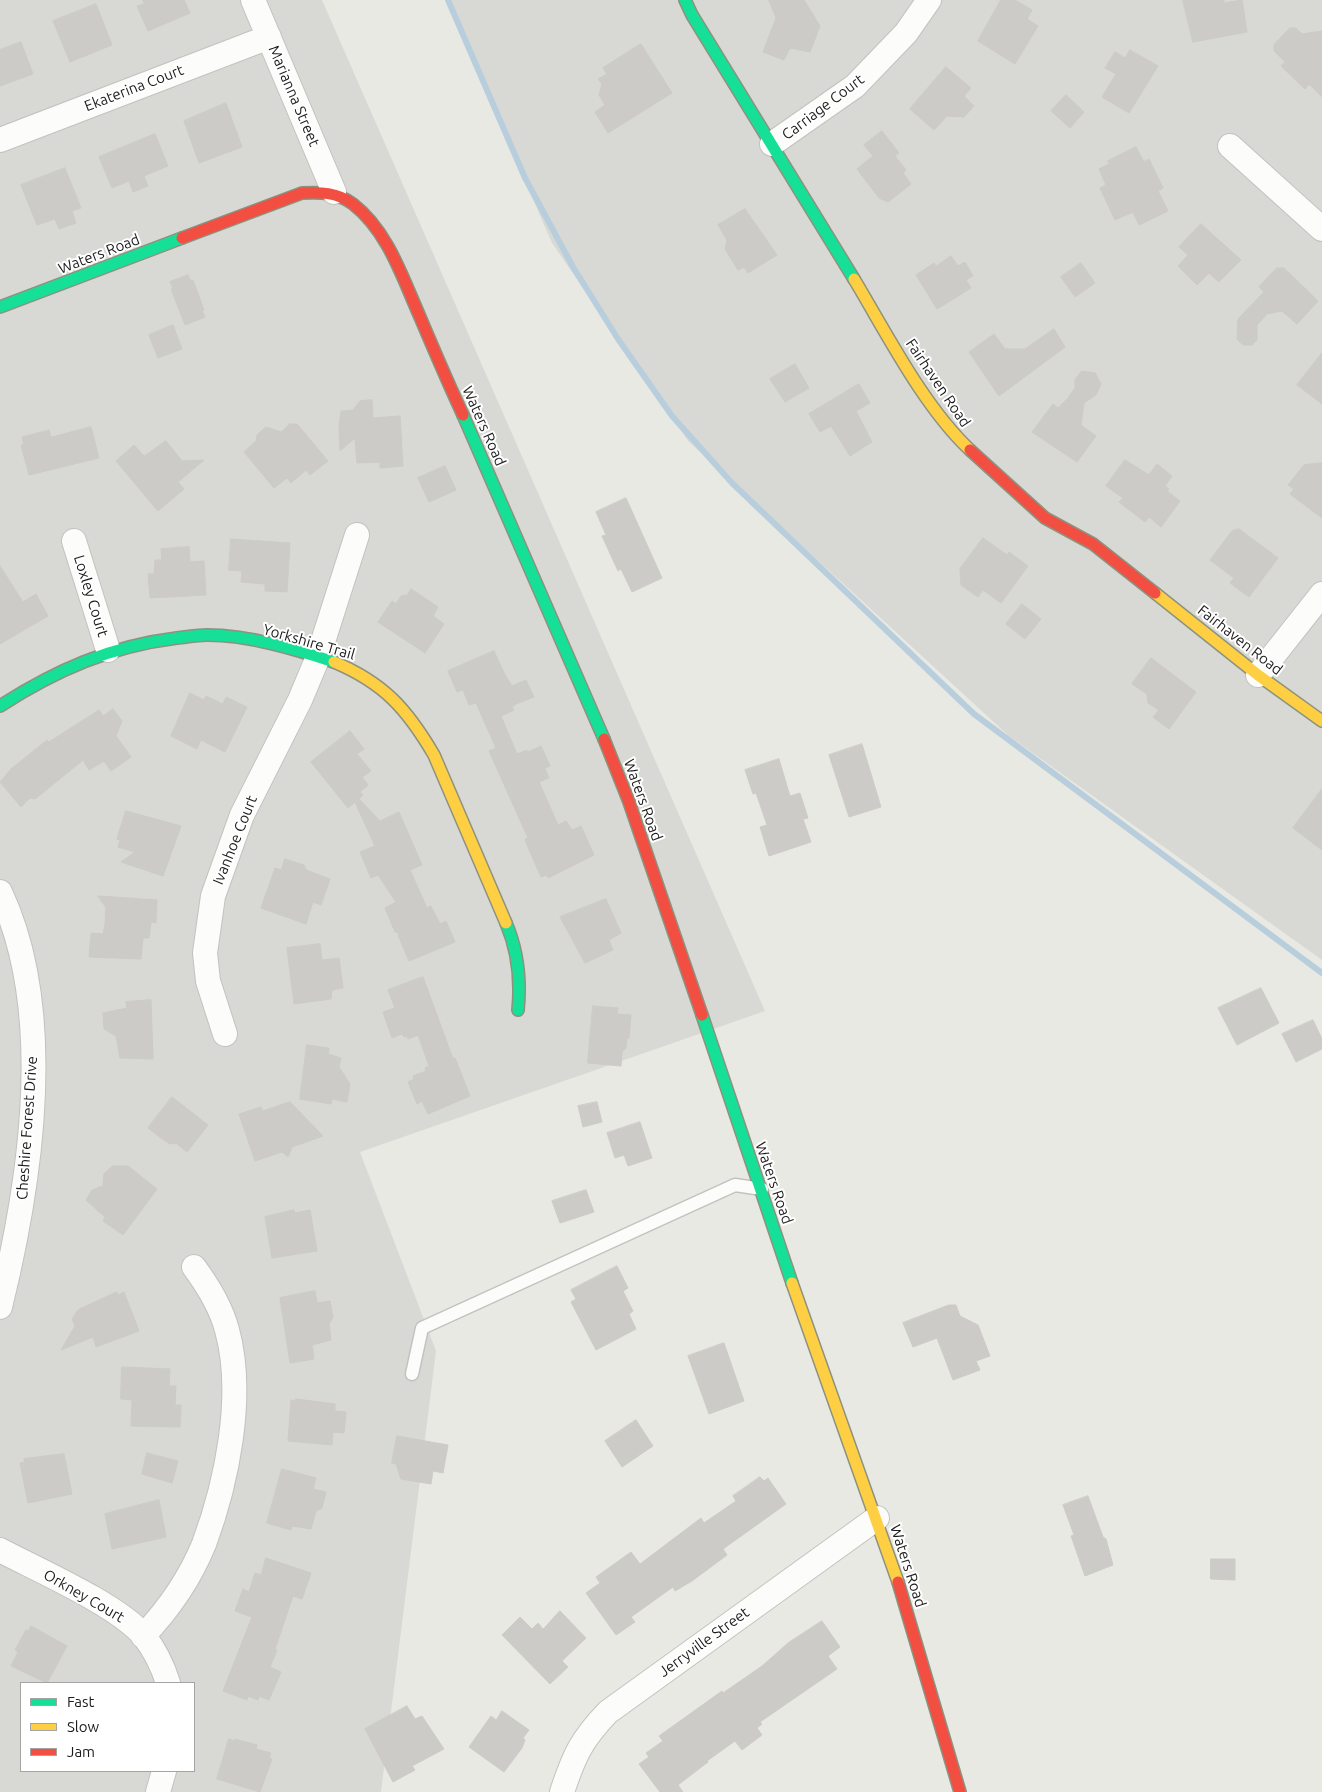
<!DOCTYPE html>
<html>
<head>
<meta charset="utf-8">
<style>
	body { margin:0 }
	#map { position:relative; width:1322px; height:1792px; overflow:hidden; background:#e9e9e4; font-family:Ubuntu,sans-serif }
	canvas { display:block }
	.legend { position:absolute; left:20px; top:1682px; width:175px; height:90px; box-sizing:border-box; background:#fff; border:1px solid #a4a4a4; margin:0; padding:6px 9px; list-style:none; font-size:15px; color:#1b1b1b }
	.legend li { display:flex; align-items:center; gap:10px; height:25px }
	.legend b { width:25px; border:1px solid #a4a4a4 }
</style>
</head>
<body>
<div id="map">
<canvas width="1322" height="1792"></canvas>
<ul class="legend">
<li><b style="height:6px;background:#16e098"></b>Fast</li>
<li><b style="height:6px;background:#ffcf43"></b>Slow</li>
<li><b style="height:6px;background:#f24e42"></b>Jam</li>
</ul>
</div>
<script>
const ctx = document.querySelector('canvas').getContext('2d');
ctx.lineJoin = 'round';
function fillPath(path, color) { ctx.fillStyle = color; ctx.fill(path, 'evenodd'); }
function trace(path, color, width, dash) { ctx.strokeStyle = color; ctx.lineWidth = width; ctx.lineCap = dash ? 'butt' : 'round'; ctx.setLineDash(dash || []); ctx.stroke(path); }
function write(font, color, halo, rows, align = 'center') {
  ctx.font = font + ' Ubuntu,sans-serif'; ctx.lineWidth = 4; ctx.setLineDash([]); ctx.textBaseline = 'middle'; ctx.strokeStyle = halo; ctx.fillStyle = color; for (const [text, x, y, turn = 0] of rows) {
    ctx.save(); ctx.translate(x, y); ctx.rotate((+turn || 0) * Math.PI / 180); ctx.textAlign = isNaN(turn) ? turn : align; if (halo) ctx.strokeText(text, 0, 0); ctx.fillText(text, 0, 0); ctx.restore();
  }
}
fillPath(new Path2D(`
	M 0,0 L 322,0 L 765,1011 L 360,1152 L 436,1351 L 381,1792 L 0,1792 ZM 21,1683 L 194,1683 L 194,1771 L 21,1771 Z
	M 446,0 L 1322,0 L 1322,960 L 1009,736 L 688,441 L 552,243 Z`), '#d8d8d5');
trace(new Path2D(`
	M 448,0 L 525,178 L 573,267 L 618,339 L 672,416 L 732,483 L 974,714 L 1322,973`), '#b9cedc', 6);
const building = new Path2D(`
	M 143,0 L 184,0 L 190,13 L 148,31 L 137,6 L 144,4 Z
	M 769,0 L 804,0 L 820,26 L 810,52 L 790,48 L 784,60 L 763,52 L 776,18 Z
	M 1001,0 L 1015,0 L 1032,10 L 1027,19 L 1038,26 L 1015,64 L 978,41 Z
	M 1183,0 L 1224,0 L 1224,3 L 1242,0 L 1247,32 L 1193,42 Z
	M 96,4 L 112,45 L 70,62 L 53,21 Z
	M 1290,28 L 1296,28 L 1302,34 L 1322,31 L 1322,97 L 1309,84 L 1305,89 L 1281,66 L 1285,62 L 1274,51 L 1274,45 Z
	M 21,42 L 33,74 L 0,86 L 0,50 Z
	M 641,44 L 672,93 L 608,133 L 595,112 L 605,105 L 599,95 L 602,84 L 598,79 L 607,74 L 603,68 Z
	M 1130,50 L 1158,66 L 1129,113 L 1102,97 L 1116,74 L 1105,68 L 1115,52 L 1125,58 Z
	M 946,67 L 971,88 L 964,96 L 974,106 L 964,117 L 947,116 L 934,130 L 910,109 Z
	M 1066,95 L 1084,112 L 1070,128 L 1051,111 Z
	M 226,103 L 242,147 L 199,163 L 184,121 Z
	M 882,131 L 899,153 L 895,156 L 906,170 L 903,173 L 911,184 L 888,202 L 879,198 L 857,169 L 873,156 L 864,145 Z
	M 155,134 L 168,166 L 144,176 L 148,186 L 133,192 L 129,181 L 112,188 L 99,157 Z
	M 1136,147 L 1144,162 L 1149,159 L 1163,188 L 1158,191 L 1168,211 L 1139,225 L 1133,212 L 1115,220 L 1100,188 L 1106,185 L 1099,169 L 1109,164 L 1108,161 Z
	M 65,168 L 81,208 L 72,211 L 76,223 L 59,229 L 55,219 L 37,225 L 21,185 Z
	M 745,209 L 777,255 L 748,273 L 744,267 L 738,270 L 725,249 L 727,240 L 718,225 Z
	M 1201,224 L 1241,260 L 1219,282 L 1209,273 L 1197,285 L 1178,266 L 1188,255 L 1179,247 Z
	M 951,256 L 958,266 L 965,262 L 973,276 L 966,280 L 971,288 L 937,309 L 916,275 L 934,263 L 936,266 Z
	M 1081,263 L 1095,283 L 1075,297 L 1061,277 Z
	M 1277,268 L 1284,268 L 1318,301 L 1297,324 L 1282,311 L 1267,314 L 1257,325 L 1257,340 L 1252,345 L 1243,345 L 1237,339 L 1238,319 L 1264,292 L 1259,287 Z
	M 188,275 L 191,281 L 193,280 L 204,310 L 202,311 L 205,317 L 185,325 L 171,289 L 173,288 L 170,282 Z
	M 173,325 L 182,349 L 158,358 L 149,335 Z
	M 1054,329 L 1065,347 L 999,396 L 969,352 L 994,334 L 1005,349 L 1025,349 Z
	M 1322,353 L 1322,404 L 1297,385 Z
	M 795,364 L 809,388 L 785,402 L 770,379 Z
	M 1082,371 L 1095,373 L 1101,384 L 1096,395 L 1084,403 L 1081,425 L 1096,436 L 1077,462 L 1032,432 L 1053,404 L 1058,408 L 1068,398 L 1075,388 L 1075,380 Z
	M 859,384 L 870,403 L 856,411 L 872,442 L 850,456 L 831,426 L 820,432 L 809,414 Z
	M 372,400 L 373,418 L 400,416 L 403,466 L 380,468 L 380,462 L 357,463 L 355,438 L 340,451 L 339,426 L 341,411 L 353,410 L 360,401 Z
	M 290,424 L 297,424 L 328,461 L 310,475 L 306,470 L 291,483 L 287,478 L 274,488 L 244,452 L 256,441 L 257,435 L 266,427 L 281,432 Z
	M 91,427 L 99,458 L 29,475 L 21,445 L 24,445 L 22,437 L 49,430 L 51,437 Z
	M 166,441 L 182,461 L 204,460 L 178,482 L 184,489 L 158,511 L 116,461 L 134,445 L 144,456 Z
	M 1125,460 L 1149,475 L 1157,464 L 1172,476 L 1165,486 L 1169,489 L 1167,491 L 1180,501 L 1161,527 L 1149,517 L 1145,522 L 1119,502 L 1123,498 L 1106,486 Z
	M 1322,463 L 1322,518 L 1290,494 L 1294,489 L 1288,485 L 1304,465 Z
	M 445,466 L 456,490 L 429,502 L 418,478 Z
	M 626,498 L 662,578 L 632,592 L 621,569 L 618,571 L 602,536 L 606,535 L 596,512 Z
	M 1239,529 L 1278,558 L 1249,597 L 1230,583 L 1234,578 L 1210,560 L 1232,531 Z
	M 983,538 L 1007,555 L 1009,552 L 1028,566 L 1001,603 L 983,590 L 978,597 L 961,585 L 960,569 Z
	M 231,539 L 290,543 L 287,592 L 265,591 L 265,584 L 241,582 L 242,571 L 229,570 Z
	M 189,547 L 190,562 L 204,561 L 206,595 L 150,598 L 148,574 L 154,574 L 155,560 L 162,560 L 161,549 Z
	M 0,566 L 23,602 L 36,594 L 48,616 L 0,644 Z
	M 411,589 L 438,607 L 433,616 L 444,624 L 425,653 L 378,622 L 392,601 L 396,604 L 401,596 L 407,595 Z
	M 1022,604 L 1041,619 L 1025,639 L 1006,624 Z
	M 494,651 L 505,675 L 512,686 L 526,680 L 534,697 L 516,704 L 512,707 L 514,710 L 501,716 L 517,754 L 527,750 L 528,752 L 541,746 L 550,766 L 545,768 L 549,778 L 539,782 L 558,825 L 566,821 L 572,830 L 581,826 L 594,855 L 548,878 L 547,875 L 541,877 L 527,845 L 525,839 L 528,838 L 489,751 L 496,748 L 476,703 L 469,705 L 463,690 L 457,692 L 448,671 Z
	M 1151,658 L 1196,692 L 1169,729 L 1153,717 L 1159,710 L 1148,703 L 1147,694 L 1132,684 Z
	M 190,693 L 204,700 L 206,696 L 223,704 L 226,697 L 247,707 L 225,752 L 201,740 L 197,749 L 171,736 Z
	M 113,709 L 122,721 L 116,736 L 131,757 L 111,771 L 104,761 L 89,770 L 83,760 L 45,791 L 35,799 L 30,798 L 21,807 L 0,782 L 11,769 L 47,740 L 49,742 L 99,710 L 103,716 Z
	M 350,731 L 364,749 L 357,754 L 371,771 L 362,777 L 368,785 L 360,792 L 363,795 L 359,799 L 380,821 L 399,812 L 422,865 L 410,870 L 427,908 L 431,906 L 440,924 L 446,921 L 455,942 L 409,961 L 398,935 L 401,934 L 395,932 L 385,908 L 396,902 L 378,875 L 371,878 L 360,852 L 375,846 L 355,802 L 348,808 L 311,762 Z
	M 862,744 L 881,807 L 849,817 L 829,755 Z
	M 779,759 L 790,796 L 800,793 L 808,818 L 803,819 L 811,842 L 769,856 L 760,827 L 767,825 L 756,793 L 753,794 L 745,770 Z
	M 1322,789 L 1322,850 L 1293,828 Z
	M 126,811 L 181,826 L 163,876 L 121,862 L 135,852 L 118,847 L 120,840 L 117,839 L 119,832 Z
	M 285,859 L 304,865 L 306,870 L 330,879 L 321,905 L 313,902 L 306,924 L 261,908 L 275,868 L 281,870 Z
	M 98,896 L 157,900 L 156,923 L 151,922 L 149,938 L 143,938 L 141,959 L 89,957 L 91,933 L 103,934 L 105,925 L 106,908 Z
	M 606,899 L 621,933 L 609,940 L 613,950 L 585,963 L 560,917 Z
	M 320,944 L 322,960 L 339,958 L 343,988 L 332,990 L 331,999 L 294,1004 L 287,948 Z
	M 423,977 L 453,1059 L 455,1058 L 470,1096 L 428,1114 L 422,1101 L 417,1104 L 408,1082 L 414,1079 L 413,1076 L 426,1071 L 425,1068 L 429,1066 L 418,1035 L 408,1039 L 407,1036 L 404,1037 L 402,1034 L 392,1038 L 383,1012 L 395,1008 L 388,990 Z
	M 1261,988 L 1279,1023 L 1237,1045 L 1218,1008 Z
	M 151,1000 L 153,1059 L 120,1058 L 116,1036 L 104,1029 L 103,1013 L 127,1008 L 126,1002 Z
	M 593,1006 L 618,1008 L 617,1014 L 631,1015 L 629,1038 L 627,1038 L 626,1048 L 622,1052 L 621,1066 L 588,1063 Z
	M 1313,1020 L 1322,1039 L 1322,1049 L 1296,1062 L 1282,1034 Z
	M 307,1045 L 329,1048 L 328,1054 L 341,1058 L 339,1067 L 350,1084 L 347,1102 L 332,1099 L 331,1104 L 300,1099 Z
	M 172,1097 L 208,1125 L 187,1152 L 176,1143 L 170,1144 L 161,1138 L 148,1128 Z
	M 290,1102 L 323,1136 L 292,1147 L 288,1157 L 282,1152 L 255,1161 L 239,1114 L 261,1107 L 262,1111 Z
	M 597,1102 L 602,1122 L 583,1127 L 578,1106 Z
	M 640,1122 L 652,1158 L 628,1166 L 624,1155 L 615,1158 L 607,1133 Z
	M 113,1166 L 128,1166 L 157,1189 L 123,1235 L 103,1221 L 105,1217 L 86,1200 L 92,1190 L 103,1186 L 104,1174 Z
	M 586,1190 L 594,1212 L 560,1223 L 552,1201 Z
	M 294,1210 L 295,1213 L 310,1210 L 317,1251 L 272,1258 L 265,1217 Z
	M 617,1266 L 628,1288 L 623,1291 L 633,1311 L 629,1314 L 636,1329 L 596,1350 L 571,1302 L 576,1299 L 571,1290 Z
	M 315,1291 L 317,1303 L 330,1301 L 333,1317 L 329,1324 L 331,1340 L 312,1345 L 314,1359 L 290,1363 L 280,1298 Z
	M 117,1292 L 118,1295 L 124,1292 L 139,1331 L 96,1347 L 93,1337 L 61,1350 L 75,1326 L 72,1319 L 78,1310 Z
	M 949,1305 L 956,1305 L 960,1316 L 978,1325 L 990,1356 L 976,1361 L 980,1370 L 953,1380 L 937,1338 L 913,1347 L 903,1323 Z
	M 724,1343 L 744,1401 L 709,1414 L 688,1356 Z
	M 122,1367 L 170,1369 L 169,1386 L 176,1386 L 175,1405 L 181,1405 L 180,1427 L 131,1426 L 132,1400 L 121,1399 Z
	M 296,1399 L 335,1404 L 335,1411 L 346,1412 L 344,1433 L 333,1432 L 332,1445 L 288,1441 L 291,1400 L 295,1401 Z
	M 636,1420 L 653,1446 L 622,1467 L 605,1441 Z
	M 397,1436 L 448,1445 L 443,1473 L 433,1471 L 431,1484 L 401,1479 L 396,1464 L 392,1463 Z
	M 147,1453 L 178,1461 L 172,1483 L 142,1474 Z
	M 64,1454 L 72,1494 L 28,1503 L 20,1463 L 25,1462 L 24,1459 Z
	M 282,1469 L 316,1478 L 313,1489 L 326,1492 L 322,1508 L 316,1511 L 311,1529 L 292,1526 L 291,1530 L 267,1523 Z
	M 760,1477 L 764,1481 L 768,1478 L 786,1504 L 723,1549 L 727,1555 L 692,1581 L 675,1591 L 673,1587 L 631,1617 L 635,1622 L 616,1635 L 586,1593 L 600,1583 L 596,1577 L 631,1552 L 640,1564 L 701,1518 L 704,1523 L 736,1501 L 733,1496 Z
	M 1088,1496 L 1103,1537 L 1106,1539 L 1113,1565 L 1085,1576 L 1071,1536 L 1074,1535 L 1063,1505 Z
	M 159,1500 L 166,1537 L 112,1549 L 105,1514 Z
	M 266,1558 L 311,1573 L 302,1599 L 293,1596 L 275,1649 L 277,1650 L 270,1667 L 281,1672 L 269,1700 L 259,1696 L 258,1700 L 248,1696 L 247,1700 L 223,1691 L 252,1617 L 235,1611 L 243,1589 L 249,1592 L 255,1573 L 261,1575 Z
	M 1211,1559 L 1235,1559 L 1235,1580 L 1211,1579 Z
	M 560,1611 L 586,1638 L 562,1661 L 568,1667 L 550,1684 L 502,1635 L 520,1617 L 532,1629 L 538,1623 L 543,1629 Z
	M 822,1621 L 840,1647 L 828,1656 L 837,1669 L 760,1722 L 762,1724 L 757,1728 L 762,1735 L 742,1750 L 735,1741 L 707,1761 L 708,1762 L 678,1785 L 683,1792 L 660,1792 L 639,1764 L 649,1757 L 646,1753 L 663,1741 L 659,1736 L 722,1691 L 723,1693 L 762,1666 L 788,1643 Z
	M 31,1626 L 67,1646 L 47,1683 L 11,1666 L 18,1652 L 15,1650 L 26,1630 L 28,1631 Z
	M 407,1706 L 415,1719 L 422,1716 L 444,1749 L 412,1766 L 415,1770 L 393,1782 L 365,1729 Z
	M 502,1711 L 529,1730 L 523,1738 L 525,1740 L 522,1748 L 504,1772 L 469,1747 L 491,1716 L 496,1720 Z
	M 229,1739 L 234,1741 L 235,1739 L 257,1745 L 256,1749 L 271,1753 L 269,1758 L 272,1759 L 260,1792 L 217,1779 Z`);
fillPath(building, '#cccbc7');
trace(building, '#cccbc6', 1);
const lane = new Path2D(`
	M 412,1374 L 422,1328 L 735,1185 L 762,1189`);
const street = new Path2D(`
	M 253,0 L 334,192
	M 0,140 L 269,37
	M 772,144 L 855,86 L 906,33 L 929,0
	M 1230,146 L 1322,229
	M 74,541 L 108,650
	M 1258,675 L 1322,594
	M 0,892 C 57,1013 31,1181 0,1307
	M 225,1034 L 208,981 L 205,953 L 213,896 L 242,815 L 300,700 L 318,657 L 357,535
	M 0,1550 C 38,1570 118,1605 144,1636 C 154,1649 163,1667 168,1683
	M 143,1636 C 168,1610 190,1578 204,1544 C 227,1482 245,1395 227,1330 C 221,1307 208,1286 194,1267
	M 158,1792 L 164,1771
	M 562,1792 C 574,1756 581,1740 608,1712 L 877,1518`);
const fast = new Path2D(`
	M 685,0 L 692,15 L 854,279
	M 0,307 L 182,238
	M 463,415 L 604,739
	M 0,706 C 56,670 111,646 177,638 C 187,637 197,635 207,635 C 249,635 295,649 334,662
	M 506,923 C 518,951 521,980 518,1010
	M 702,1015 L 792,1283`);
const slow = new Path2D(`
	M 854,279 C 887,334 924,407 970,450
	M 1155,593 L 1258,675 L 1322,721
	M 334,662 C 384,683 407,709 434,755 L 506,923
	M 792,1283 L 898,1582`);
const jam = new Path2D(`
	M 182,238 L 302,193 C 320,192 337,192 353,204 C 388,231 403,279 420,317 C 434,350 448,383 463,415
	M 970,450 L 1045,518 L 1093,544 L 1155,593
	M 604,739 L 629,802 L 702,1015
	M 898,1582 L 960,1792`);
trace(lane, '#c2c2c0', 15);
trace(street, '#c2c2c0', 26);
trace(fast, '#8d927e', 14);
trace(slow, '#8d927e', 14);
trace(jam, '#8d927e', 14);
trace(lane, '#fcfcfb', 12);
trace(street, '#fcfcfb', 24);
trace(fast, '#16e098', 11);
trace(slow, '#ffcf43', 11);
trace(jam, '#f24e42', 11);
write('15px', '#1b1b1b', '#fff', [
	["Ekaterina Court",134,88,-21],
	["Marianna Street",294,96,67],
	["Carriage Court",823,107,-37],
	["Waters Road",99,254,-21],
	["Fairhaven Road",938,383,56],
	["Waters Road",484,426,66],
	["Loxley Court",91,596,73],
	["Fairhaven Road",1240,640,38],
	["Yorkshire Trail",309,642,16],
	["Waters Road",643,800,70],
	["Ivanhoe Court",235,840,-68],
	["Cheshire Forest Drive",27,1128,-86],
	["Waters Road",774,1183,71],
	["Waters Road",908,1566,72],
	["Orkney Court",84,1596,30],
	["Jerryville Street",704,1642,-36]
]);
</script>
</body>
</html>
